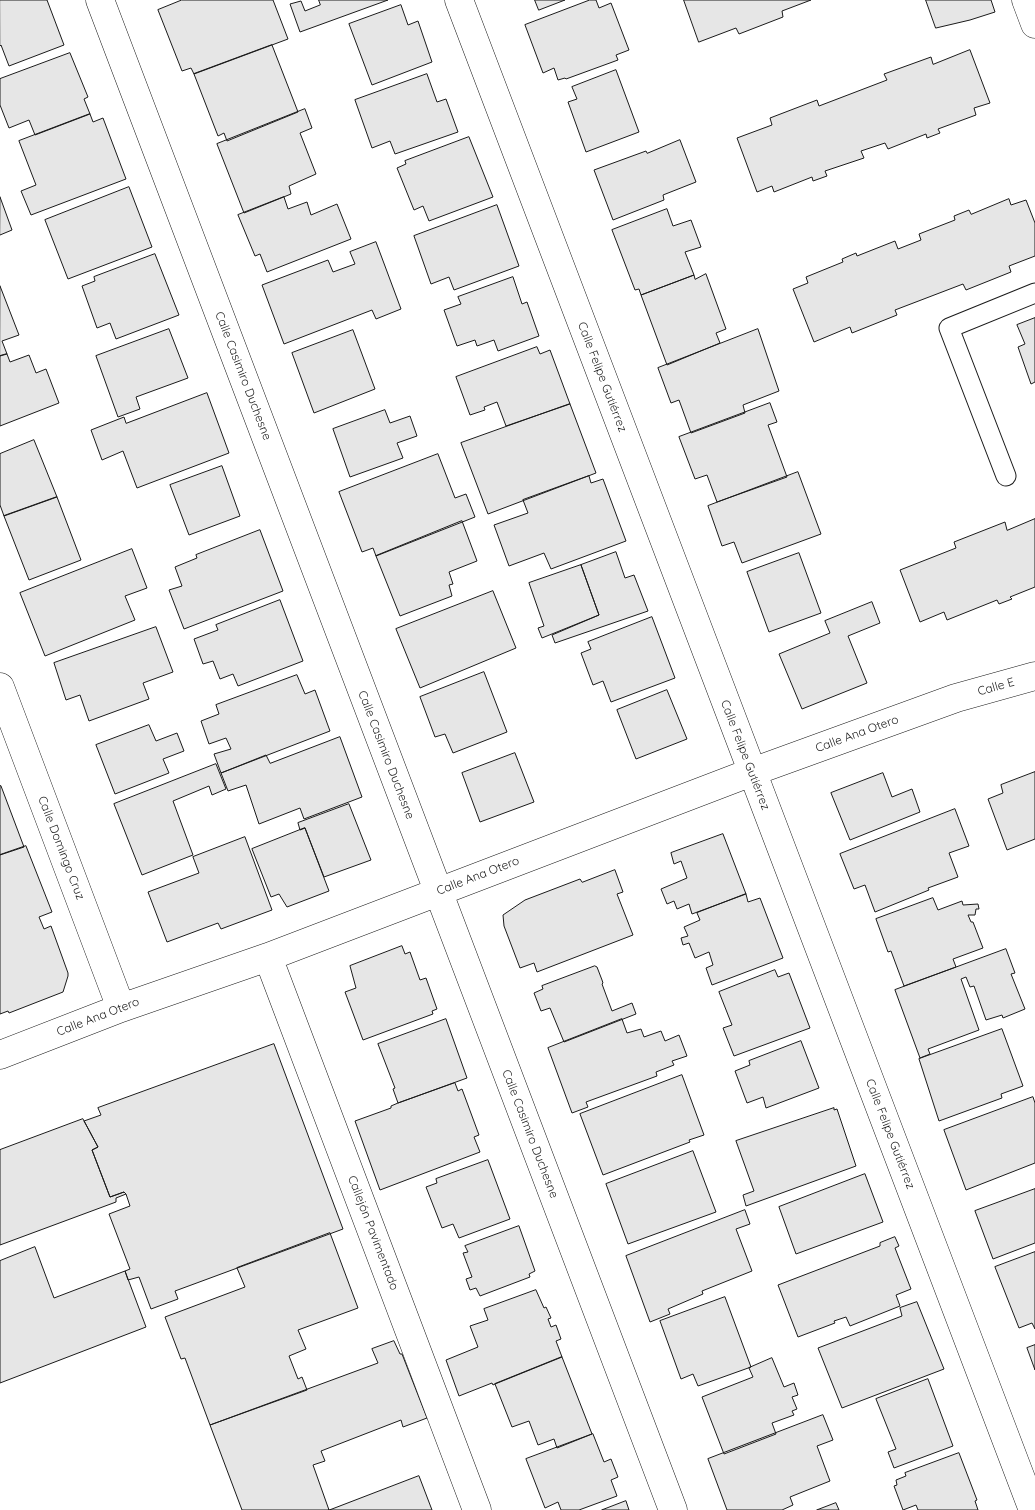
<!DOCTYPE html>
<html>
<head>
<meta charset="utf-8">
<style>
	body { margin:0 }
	canvas { display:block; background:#fff }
</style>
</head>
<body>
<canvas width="1035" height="1510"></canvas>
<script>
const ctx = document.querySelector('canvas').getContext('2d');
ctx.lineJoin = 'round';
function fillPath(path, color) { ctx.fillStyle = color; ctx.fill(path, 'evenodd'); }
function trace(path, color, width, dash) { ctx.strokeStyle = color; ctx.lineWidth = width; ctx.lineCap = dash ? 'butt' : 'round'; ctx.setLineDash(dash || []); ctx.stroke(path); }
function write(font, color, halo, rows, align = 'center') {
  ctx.font = font + ' Quicksand,sans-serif'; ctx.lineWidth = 4; ctx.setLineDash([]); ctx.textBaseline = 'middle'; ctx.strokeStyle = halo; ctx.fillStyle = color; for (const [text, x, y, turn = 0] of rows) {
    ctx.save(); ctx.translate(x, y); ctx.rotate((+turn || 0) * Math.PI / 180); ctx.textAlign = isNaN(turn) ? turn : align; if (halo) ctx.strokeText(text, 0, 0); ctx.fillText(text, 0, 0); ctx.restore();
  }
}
const building = new Path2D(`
	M 0,0 L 47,0 L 64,45 L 9,66 L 1,45 L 0,46 Z
	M 182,0 L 273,0 L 288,39 L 194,74 L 191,68 L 182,71 L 158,10 Z
	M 319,0 L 388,0 L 300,32 L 290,4 L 301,1 L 305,11 L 320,5 Z
	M 535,0 L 565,0 L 539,10 Z
	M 590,0 L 596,0 L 599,8 L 611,3 L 629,50 L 616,55 L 618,60 L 566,79 L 565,78 L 558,80 L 554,68 L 543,73 L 525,25 Z
	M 684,0 L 811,0 L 782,11 L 783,17 L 739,34 L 736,28 L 699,42 Z
	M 926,0 L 991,0 L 995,12 L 970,20 L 936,28 Z
	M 401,5 L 408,25 L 418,21 L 432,62 L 372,85 L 349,24 Z
	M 272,45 L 298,112 L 227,141 L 224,133 L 218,136 L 194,74 Z
	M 970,50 L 990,103 L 974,108 L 976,115 L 938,129 L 940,133 L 927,138 L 926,134 L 888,149 L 885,143 L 861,151 L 864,158 L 825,171 L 827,176 L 813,181 L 812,177 L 774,192 L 772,186 L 757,192 L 737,138 L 772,125 L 770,118 L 817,100 L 819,106 L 887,80 L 884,74 L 931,57 L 933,64 Z
	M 70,53 L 88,97 L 84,99 L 90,114 L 35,135 L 29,120 L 9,128 L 0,105 L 0,79 Z
	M 616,70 L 639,132 L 586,152 L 568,102 L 577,99 L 572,87 Z
	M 427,74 L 437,102 L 446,99 L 458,132 L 395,154 L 390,141 L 372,148 L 355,100 Z
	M 305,109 L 312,128 L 300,133 L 316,174 L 289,186 L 291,194 L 244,213 L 217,144 Z
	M 90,114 L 93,122 L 103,118 L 126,179 L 31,215 L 21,191 L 36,185 L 19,141 Z
	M 469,137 L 493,197 L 429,221 L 423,206 L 414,210 L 397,168 L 406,164 L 405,161 Z
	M 680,140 L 696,182 L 663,195 L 664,200 L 613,220 L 594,170 L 646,151 L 647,153 Z
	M 129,187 L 152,247 L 68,279 L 45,220 Z
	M 0,197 L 12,230 L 0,235 Z
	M 284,197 L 288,209 L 307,202 L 311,215 L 337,204 L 351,239 L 267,272 L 260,254 L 255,256 L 238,215 Z
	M 1009,199 L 1011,205 L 1026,200 L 1035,223 L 1035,256 L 1009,266 L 1011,272 L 966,290 L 963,284 L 895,310 L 897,315 L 852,333 L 850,327 L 814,342 L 793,289 L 808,283 L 806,277 L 843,262 L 842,259 L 856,253 L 857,256 L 895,241 L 898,249 L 921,240 L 919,234 L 955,220 L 954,216 L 969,210 L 971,214 Z
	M 497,205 L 519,266 L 454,290 L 449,277 L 431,284 L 414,236 Z
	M 667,209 L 673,226 L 691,220 L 701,247 L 685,252 L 694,275 L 641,295 L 639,289 L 635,290 L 612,230 Z
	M 376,242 L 401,309 L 376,319 L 372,310 L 284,344 L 262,285 L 328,260 L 333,272 L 355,264 L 350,252 Z
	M 155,254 L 179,315 L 116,339 L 110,323 L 97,328 L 82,286 L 95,281 L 94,277 Z
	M 706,274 L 726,329 L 716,333 L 720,343 L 667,365 L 641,295 L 694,275 L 695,279 Z
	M 513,277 L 522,304 L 527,302 L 539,336 L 498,351 L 494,340 L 477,346 L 475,340 L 457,346 L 444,310 L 461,304 L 458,297 Z
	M 0,286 L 19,335 L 2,341 L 7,354 L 0,356 Z
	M 1035,318 L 1035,382 L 1031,384 L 1018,347 L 1025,344 L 1017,325 Z
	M 169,329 L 188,378 L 136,397 L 140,409 L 118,417 L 96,356 Z
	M 758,329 L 779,391 L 743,405 L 745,413 L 691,433 L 679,400 L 671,403 L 658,368 Z
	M 353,330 L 375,389 L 314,413 L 292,353 Z
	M 537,347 L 540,354 L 550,350 L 570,404 L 506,426 L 497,402 L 484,407 L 485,410 L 470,415 L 456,377 Z
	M 7,354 L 10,362 L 29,355 L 36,373 L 46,369 L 59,403 L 0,426 L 0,356 Z
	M 207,393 L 229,453 L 137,488 L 123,451 L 102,460 L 91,430 L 124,417 L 126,423 Z
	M 770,403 L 777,422 L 768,425 L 787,477 L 717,502 L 707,475 L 695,479 L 679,437 Z
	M 570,404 L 596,473 L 488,514 L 461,443 Z
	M 385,410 L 390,423 L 410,416 L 417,436 L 397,443 L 403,458 L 350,477 L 333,429 Z
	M 34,440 L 57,497 L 4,516 L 0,505 L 0,454 Z
	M 438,454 L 455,498 L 466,494 L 475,517 L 376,556 L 373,548 L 362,552 L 339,492 Z
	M 222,466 L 240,516 L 189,535 L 170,485 Z
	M 798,472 L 821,534 L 742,563 L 734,542 L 722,546 L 708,506 Z
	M 589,476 L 591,483 L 603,479 L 626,541 L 551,569 L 544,553 L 509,566 L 494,525 L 528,513 L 523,500 Z
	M 57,497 L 81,560 L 29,580 L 4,516 Z
	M 1035,519 L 1035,587 L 1010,597 L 1012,599 L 999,604 L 997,600 L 947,620 L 944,612 L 920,622 L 900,570 L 956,548 L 954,542 L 1005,522 L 1007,530 Z
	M 462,521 L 477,561 L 449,572 L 453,584 L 449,585 L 452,596 L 400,616 L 376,556 Z
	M 260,530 L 283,591 L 184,629 L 169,590 L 182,586 L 175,567 L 197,558 L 196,555 Z
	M 132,549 L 147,588 L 125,596 L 135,620 L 45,656 L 20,593 Z
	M 616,552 L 625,578 L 634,575 L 648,611 L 555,643 L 552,635 L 599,615 L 581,565 Z
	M 799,553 L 821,613 L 769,632 L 747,572 Z
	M 581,565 L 599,615 L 542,638 L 538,628 L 544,626 L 529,583 Z
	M 493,591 L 516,648 L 420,688 L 396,629 Z
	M 280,600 L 303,661 L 238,686 L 233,674 L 220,679 L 213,661 L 203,664 L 194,639 L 218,630 L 216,625 Z
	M 872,602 L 880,623 L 848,636 L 867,683 L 802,709 L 779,654 L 830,633 L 825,621 Z
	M 652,617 L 675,678 L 611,702 L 603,681 L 593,685 L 581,653 L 591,649 L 588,642 Z
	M 156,627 L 173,672 L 143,683 L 149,699 L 89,721 L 80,695 L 66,700 L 54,663 Z
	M 484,672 L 507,732 L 453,753 L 445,734 L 435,737 L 420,697 Z
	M 297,675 L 305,694 L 315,690 L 330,731 L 221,773 L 214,754 L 231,749 L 226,738 L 209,744 L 201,721 L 219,714 L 216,705 Z
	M 667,690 L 687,739 L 636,759 L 617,710 Z
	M 149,725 L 156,741 L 177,733 L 184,751 L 163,759 L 169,773 L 115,794 L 96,745 Z
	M 340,737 L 362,797 L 304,819 L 300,808 L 259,824 L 246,785 L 228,791 L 221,773 L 266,755 L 270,763 Z
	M 515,753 L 534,802 L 480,822 L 462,773 Z
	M 216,764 L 226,789 L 212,795 L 209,786 L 173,801 L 193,855 L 142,875 L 114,804 Z
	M 1035,772 L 1035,839 L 1007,850 L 988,799 L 1003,793 L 1001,785 Z
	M 883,773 L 892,797 L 912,789 L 920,812 L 850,840 L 831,793 Z
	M 1,786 L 24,847 L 0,855 L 0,786 Z
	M 349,804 L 371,860 L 324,877 L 305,828 L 300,830 L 298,823 Z
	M 955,809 L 969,846 L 949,853 L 958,877 L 928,888 L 929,890 L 875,912 L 865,885 L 854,889 L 840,854 Z
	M 305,828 L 329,891 L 287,907 L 279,894 L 271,897 L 252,849 Z
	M 723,834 L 746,894 L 692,914 L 689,904 L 677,909 L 674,901 L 667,904 L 661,889 L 687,878 L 681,861 L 674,864 L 671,853 Z
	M 245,837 L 272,910 L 221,929 L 218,923 L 167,942 L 148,892 L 199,873 L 193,857 Z
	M 26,846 L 52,912 L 39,917 L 44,929 L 51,926 L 68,973 L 68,976 L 63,992 L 9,1013 L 8,1011 L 0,1014 L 0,855 Z
	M 615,870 L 623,892 L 617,894 L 633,935 L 537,972 L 534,963 L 520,968 L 504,926 L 503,915 L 525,900 L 580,879 L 582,882 Z
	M 746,894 L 748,902 L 760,898 L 783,958 L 712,985 L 706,968 L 713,965 L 709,952 L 695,958 L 689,943 L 683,945 L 681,938 L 688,936 L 684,927 L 700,920 L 697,913 Z
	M 933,898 L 938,910 L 962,901 L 963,905 L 978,904 L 979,909 L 976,909 L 975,915 L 968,915 L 971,922 L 973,922 L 983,948 L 953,959 L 956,967 L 904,986 L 891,951 L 888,952 L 876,919 Z
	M 402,946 L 405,954 L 410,952 L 420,980 L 426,978 L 437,1009 L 432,1011 L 433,1014 L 363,1040 L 345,992 L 356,988 L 350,966 Z
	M 1006,949 L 1015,973 L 1011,974 L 1025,1009 L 1003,1018 L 1002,1015 L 986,1020 L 974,986 L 970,987 L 966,977 L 961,979 L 979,1030 L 928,1049 L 930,1054 L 920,1058 L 895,990 Z
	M 595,966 L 597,967 L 602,980 L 603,983 L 602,984 L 612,1011 L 632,1003 L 636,1014 L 564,1042 L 550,1008 L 541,1011 L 534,993 L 543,989 L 542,986 Z
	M 775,970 L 778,977 L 789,973 L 810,1028 L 734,1056 L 723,1028 L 732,1025 L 719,992 Z
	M 446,1019 L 467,1078 L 398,1103 L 393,1089 L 395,1088 L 378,1044 Z
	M 622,1019 L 627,1033 L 641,1029 L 644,1037 L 661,1031 L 665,1041 L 679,1035 L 687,1056 L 672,1061 L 674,1065 L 656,1072 L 657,1076 L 586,1102 L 588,1107 L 572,1113 L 548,1048 Z
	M 1002,1029 L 1023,1086 L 1001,1094 L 1002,1098 L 939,1121 L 919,1059 Z
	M 801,1041 L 819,1088 L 766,1108 L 763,1097 L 747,1103 L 735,1071 L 750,1065 L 749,1061 Z
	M 274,1044 L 343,1229 L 175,1291 L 178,1299 L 151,1309 L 139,1277 L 128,1280 L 125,1271 L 130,1269 L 109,1214 L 130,1206 L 126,1194 L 124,1192 L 110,1197 L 92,1150 L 98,1147 L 84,1121 L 101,1115 L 98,1108 Z
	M 682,1075 L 704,1135 L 689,1140 L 690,1142 L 603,1175 L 580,1114 Z
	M 455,1083 L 458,1091 L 462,1089 L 479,1135 L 474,1137 L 480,1152 L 380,1190 L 355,1121 L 391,1108 L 391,1106 L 398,1103 Z
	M 1033,1097 L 1035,1103 L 1035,1163 L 966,1190 L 944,1130 Z
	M 834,1108 L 834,1110 L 837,1109 L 856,1166 L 746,1206 L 743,1195 L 754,1191 L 736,1141 Z
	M 83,1119 L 98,1147 L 92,1150 L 110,1197 L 124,1192 L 126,1194 L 116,1198 L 116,1202 L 0,1245 L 0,1150 Z
	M 693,1151 L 716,1212 L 628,1244 L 606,1184 Z
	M 488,1160 L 510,1219 L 459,1238 L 453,1224 L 442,1228 L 426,1187 L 437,1183 L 436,1179 Z
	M 865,1174 L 883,1222 L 796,1254 L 779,1207 Z
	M 1035,1189 L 1035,1243 L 993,1259 L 975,1211 Z
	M 745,1210 L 750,1224 L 736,1229 L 752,1271 L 702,1291 L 703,1294 L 668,1309 L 670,1314 L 650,1322 L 626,1256 Z
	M 519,1226 L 535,1271 L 529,1274 L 530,1277 L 480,1296 L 476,1288 L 470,1290 L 466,1279 L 472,1277 L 463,1253 L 468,1252 L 465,1246 Z
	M 330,1233 L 358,1308 L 298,1330 L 306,1349 L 289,1356 L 298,1379 L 302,1377 L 307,1390 L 210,1425 L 185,1358 L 181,1359 L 165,1317 L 245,1287 L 237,1268 Z
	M 895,1237 L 899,1246 L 895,1248 L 911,1289 L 896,1295 L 900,1306 L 850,1326 L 846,1317 L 834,1321 L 835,1323 L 798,1337 L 778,1285 L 880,1246 L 880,1243 Z
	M 35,1247 L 54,1298 L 125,1271 L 146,1327 L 0,1383 L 0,1261 Z
	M 1035,1252 L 1035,1329 L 1032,1323 L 1019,1328 L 995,1267 Z
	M 536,1290 L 544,1308 L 546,1307 L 551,1318 L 548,1319 L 551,1327 L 556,1325 L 561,1339 L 556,1341 L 562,1357 L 495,1384 L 493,1385 L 492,1383 L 459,1396 L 446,1360 L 478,1347 L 470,1326 L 488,1320 L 484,1309 Z
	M 725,1297 L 751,1367 L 698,1386 L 693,1374 L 681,1379 L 660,1321 Z
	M 917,1302 L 944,1369 L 842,1408 L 818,1348 L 902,1316 L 900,1308 Z
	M 394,1341 L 400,1354 L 402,1354 L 427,1418 L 403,1427 L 401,1420 L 321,1451 L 325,1461 L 313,1465 L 329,1510 L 242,1510 L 210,1425 L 378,1363 L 372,1349 Z
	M 1035,1345 L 1035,1370 L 1027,1348 Z
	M 562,1357 L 592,1434 L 557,1448 L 554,1439 L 538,1445 L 529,1421 L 512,1427 L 495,1384 Z
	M 772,1358 L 784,1387 L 794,1383 L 798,1395 L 792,1397 L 797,1409 L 792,1411 L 794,1415 L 772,1423 L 776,1434 L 724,1454 L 702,1397 L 753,1377 L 749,1368 Z
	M 928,1379 L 953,1446 L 894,1468 L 888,1452 L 896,1449 L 876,1399 Z
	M 823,1415 L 833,1440 L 817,1446 L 830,1481 L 790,1497 L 793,1505 L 782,1510 L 727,1510 L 708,1459 Z
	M 593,1434 L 604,1462 L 611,1459 L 618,1477 L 611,1480 L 617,1496 L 579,1510 L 561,1510 L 558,1502 L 545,1508 L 526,1459 Z
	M 959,1453 L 977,1500 L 975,1501 L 978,1510 L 918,1510 L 916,1505 L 903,1510 L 894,1486 L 897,1485 L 896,1480 L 906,1476 L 905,1473 Z
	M 419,1476 L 432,1510 L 328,1510 L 329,1510 Z
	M 626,1501 L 629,1510 L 602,1510 Z
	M 836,1503 L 839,1510 L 817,1510 Z`);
fillPath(building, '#e6e6e6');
trace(building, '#1a1a1a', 1);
const service = new Path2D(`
	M 1006,476 L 949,328 L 1035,293`);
const minor = new Path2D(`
	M 100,0 L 673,1510
	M 459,0 L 1033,1510
	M 1026,0 L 1035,24
	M 0,687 L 121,1008
	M 268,957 L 477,1510
	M 0,1055 L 121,1008 L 268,957 L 752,772 L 956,698 L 1035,676`);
trace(service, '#1a1a1a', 21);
trace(minor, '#1a1a1a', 29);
trace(service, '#fff', 19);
trace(minor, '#fff', 28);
write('12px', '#1a1a1a', '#fff', [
	["Calle Casimiro Duchesne",243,376,69],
	["Calle Felipe Gutiérrez",602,377,69],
	["Calle E",996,687,-16],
	["Calle Ana Otero",857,734,-20],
	["Calle Casimiro Duchesne",386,755,69],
	["Calle Felipe Gutiérrez",745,755,69],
	["Calle Domingo Cruz",61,848,69],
	["Calle Ana Otero",478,876,-21],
	["Calle Ana Otero",98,1017,-21],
	["Calle Casimiro Duchesne",530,1134,69],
	["Calle Felipe Gutiérrez",890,1134,69],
	["Callejón Pavimentado",373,1233,69]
]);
</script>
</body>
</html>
